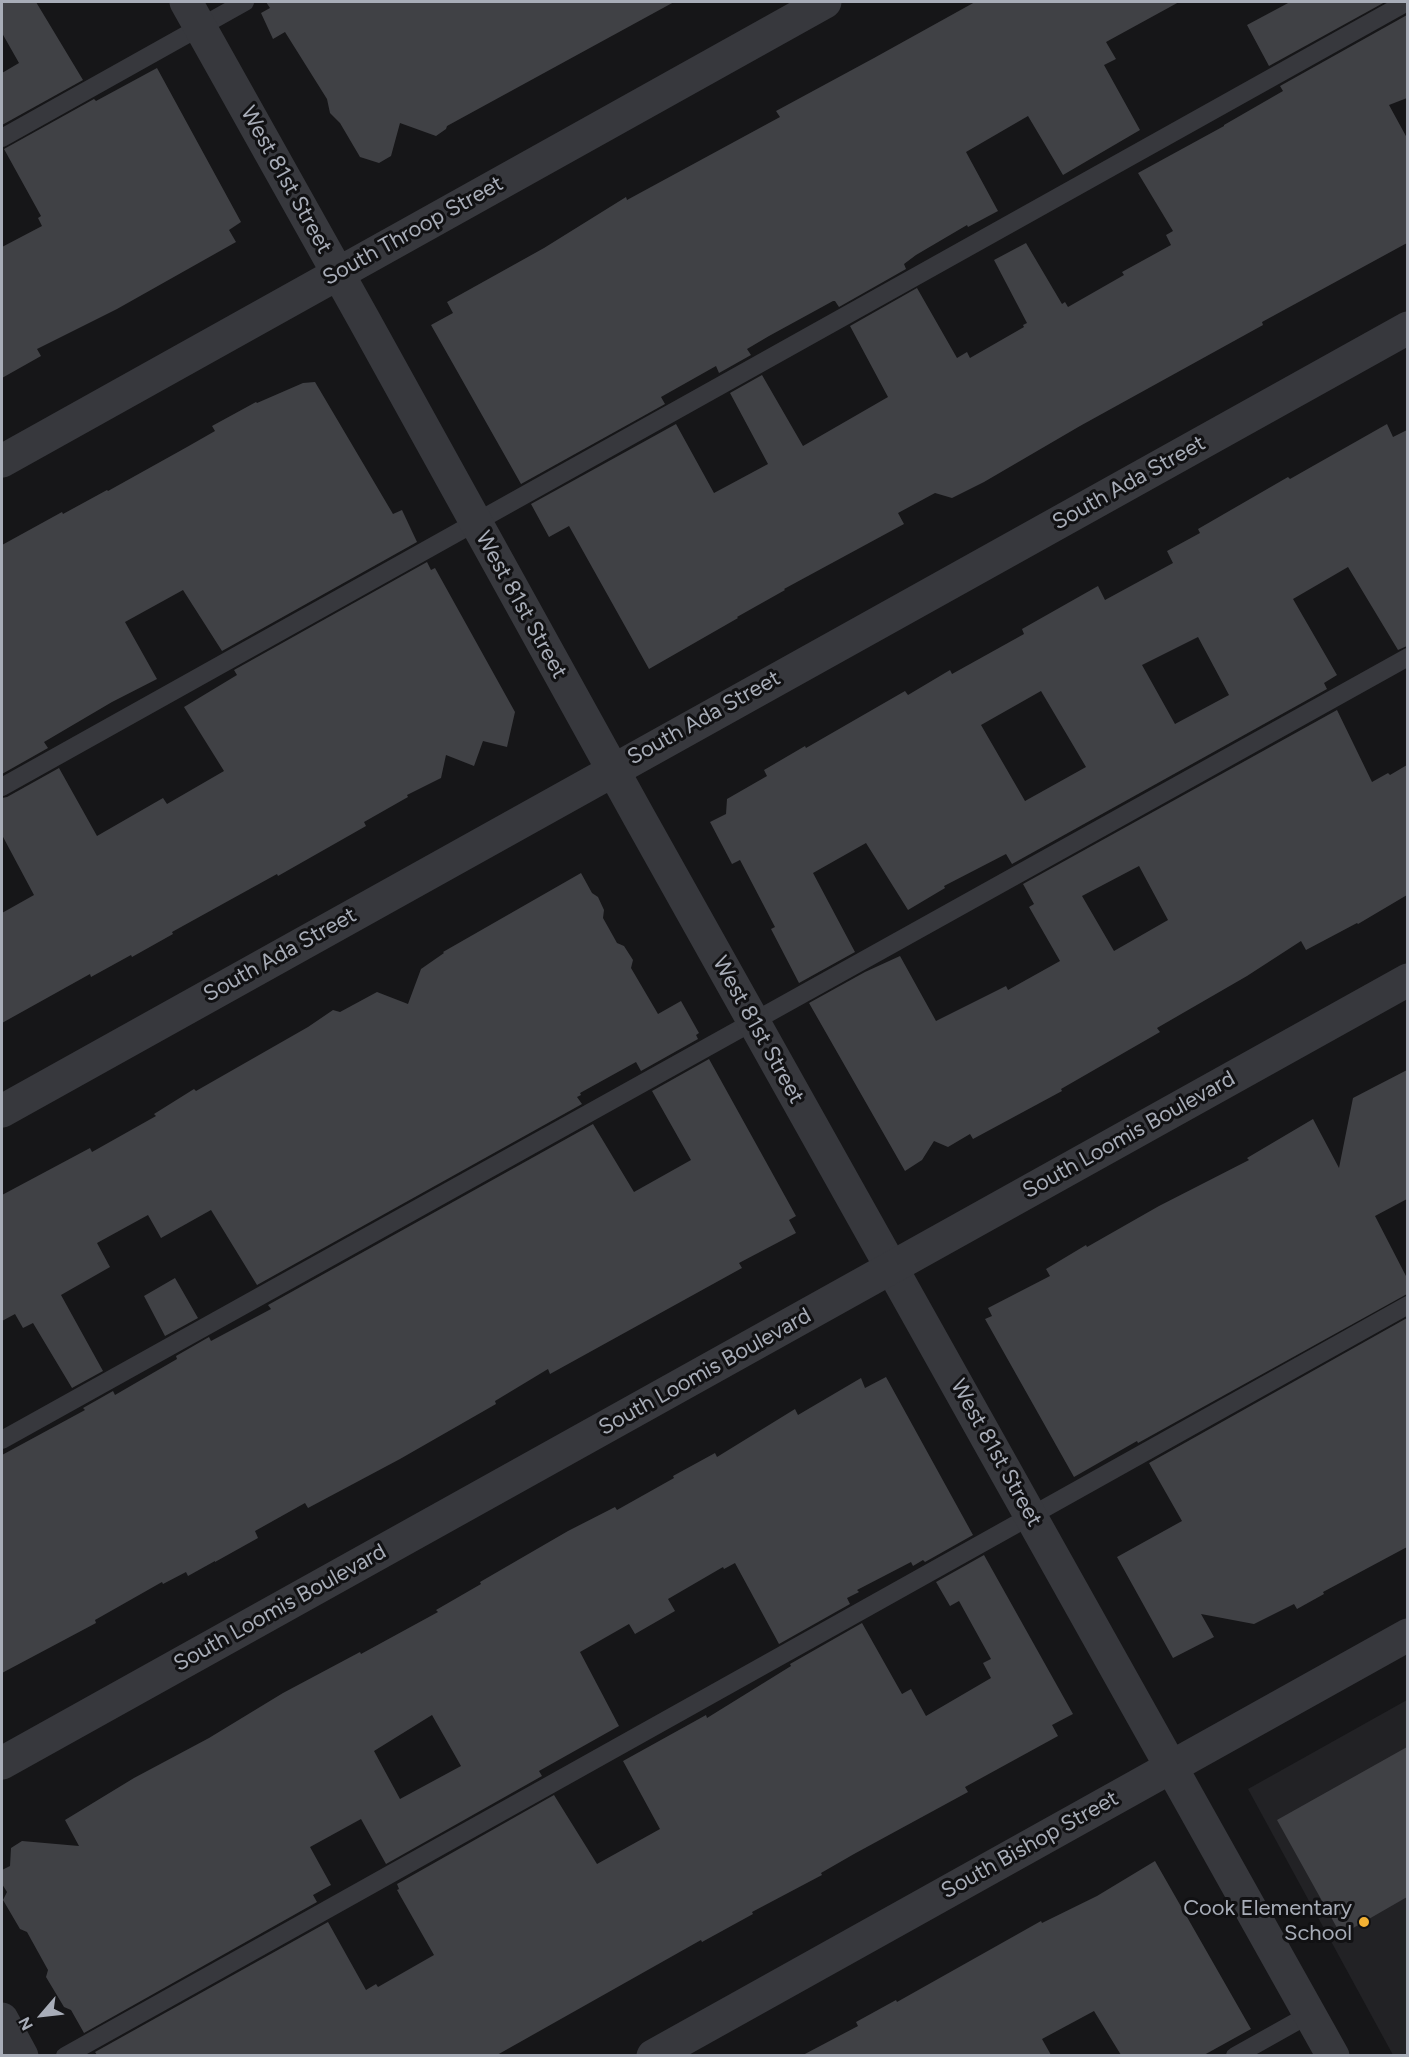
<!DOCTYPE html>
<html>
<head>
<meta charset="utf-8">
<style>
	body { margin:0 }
	#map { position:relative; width:1409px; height:2057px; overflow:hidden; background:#161618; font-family:Figtree,sans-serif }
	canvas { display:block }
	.frame { position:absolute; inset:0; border:3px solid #a8adb8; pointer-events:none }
	.north { position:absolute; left:12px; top:1985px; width:60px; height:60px; -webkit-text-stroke:4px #111113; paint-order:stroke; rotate:242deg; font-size:16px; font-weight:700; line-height:24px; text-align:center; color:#a8adb8 }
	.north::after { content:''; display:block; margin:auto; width:21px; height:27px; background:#a8adb8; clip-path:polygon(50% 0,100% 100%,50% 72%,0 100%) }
</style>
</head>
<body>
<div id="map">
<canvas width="1409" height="2057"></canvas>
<div class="frame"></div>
<div class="north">N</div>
</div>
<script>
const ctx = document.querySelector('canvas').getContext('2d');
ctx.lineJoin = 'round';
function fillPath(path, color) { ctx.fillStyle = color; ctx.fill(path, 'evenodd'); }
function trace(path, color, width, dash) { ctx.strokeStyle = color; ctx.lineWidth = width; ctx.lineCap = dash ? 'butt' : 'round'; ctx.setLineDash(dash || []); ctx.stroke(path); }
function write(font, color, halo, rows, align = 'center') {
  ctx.font = font + ' Figtree,sans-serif'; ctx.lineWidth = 6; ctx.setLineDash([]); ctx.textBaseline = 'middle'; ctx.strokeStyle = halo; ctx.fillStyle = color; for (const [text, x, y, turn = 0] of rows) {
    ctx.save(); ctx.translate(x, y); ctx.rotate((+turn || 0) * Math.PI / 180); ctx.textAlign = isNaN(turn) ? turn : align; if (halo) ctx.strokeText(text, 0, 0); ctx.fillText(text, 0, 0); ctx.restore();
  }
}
fillPath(new Path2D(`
	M 1407,1700 L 1407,2055 L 1393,2055 L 1248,1789 Z`), '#222225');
fillPath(new Path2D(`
	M 2,2 L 36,2 L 83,80 L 2,125 L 2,73 L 19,63 L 2,33 Z
	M 266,2 L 674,2 L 447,126 L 446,129 L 436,136 L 400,123 L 391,156 L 379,163 L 360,157 L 340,123 L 330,113 L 327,99 L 285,32 L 273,39 L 261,13 L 270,8 Z
	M 975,2 L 1179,2 L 1106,42 L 1116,59 L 1104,65 L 1140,130 L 1063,175 L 1028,116 L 966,152 L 998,211 L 968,227 L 967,225 L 916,255 L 904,264 L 906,269 L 839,307 L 835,301 L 833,301 L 769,336 L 747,349 L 751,355 L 719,373 L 716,366 L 661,397 L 665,404 L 521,484 L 431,325 L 453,313 L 447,302 L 544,248 L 626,197 L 627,200 L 780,117 L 776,111 L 874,58 Z
	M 1290,2 L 1385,2 L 1269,66 L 1247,25 Z
	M 1407,15 L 1407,98 L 1389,105 L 1407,138 L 1407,243 L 1262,322 L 1263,325 L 1080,426 L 984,482 L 952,498 L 935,493 L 898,513 L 904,524 L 784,589 L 785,590 L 737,617 L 738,618 L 649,669 L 569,526 L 549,537 L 531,504 L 676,424 L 714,493 L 768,464 L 730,393 L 762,375 L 803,446 L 888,397 L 850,326 L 917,288 L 957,358 L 967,352 L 970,358 L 1024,327 L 1023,325 L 1027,323 L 994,260 L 1026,243 L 1062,304 L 1065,302 L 1068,307 L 1124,275 L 1122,272 L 1171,245 L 1166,235 L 1173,231 L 1138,173 L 1224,126 L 1224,125 L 1283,91 L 1280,86 Z
	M 157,68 L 241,222 L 229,230 L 236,242 L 117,309 L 37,349 L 41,356 L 2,378 L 2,247 L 42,226 L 38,218 L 41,216 L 4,149 L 94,99 L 96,101 Z
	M 315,382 L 393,514 L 402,510 L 417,542 L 222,651 L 183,590 L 125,622 L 157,679 L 112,702 L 44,742 L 48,748 L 2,774 L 2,545 L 62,512 L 63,514 L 107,490 L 108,491 L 187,447 L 215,431 L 212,426 L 256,402 L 257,403 L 303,383 Z
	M 1387,424 L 1393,437 L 1407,430 L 1407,646 L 1398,650 L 1348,567 L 1293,599 L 1337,675 L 1324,683 L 1327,689 L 1012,864 L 1006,854 L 944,886 L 945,888 L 908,910 L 866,843 L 813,873 L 855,952 L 799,983 L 771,929 L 775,927 L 740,860 L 732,864 L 710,822 L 726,814 L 727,799 L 767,776 L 764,770 L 805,746 L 806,748 L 905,691 L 908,695 L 950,670 L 952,674 L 1024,634 L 1022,629 L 1098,586 L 1105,600 L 1173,563 L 1167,551 L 1200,533 L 1198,529 L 1288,477 L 1290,479 ZM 1198,637 L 1229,695 L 1175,724 L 1142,665 ZM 1041,691 L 1086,767 L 1025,801 L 981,725 Z
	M 427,562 L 431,570 L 435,568 L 515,712 L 507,747 L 483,741 L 474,766 L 446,755 L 441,778 L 407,795 L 408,797 L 364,822 L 366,826 L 278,876 L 277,874 L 172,932 L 173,934 L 132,957 L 131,955 L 91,977 L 90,974 L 2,1023 L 2,913 L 34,895 L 2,835 L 2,798 L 7,797 L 59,768 L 97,836 L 163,798 L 167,804 L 224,771 L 184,707 L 237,675 L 234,670 Z
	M 1337,710 L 1372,782 L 1388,773 L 1390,775 L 1407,765 L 1407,895 L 1358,924 L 1357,923 L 1306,950 L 1301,941 L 1247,976 L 1157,1028 L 1160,1032 L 1061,1089 L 1062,1091 L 973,1139 L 970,1134 L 948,1147 L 934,1141 L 922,1160 L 905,1171 L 809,1003 L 865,972 L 900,956 L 936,1021 L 1006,986 L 1008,990 L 1060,961 L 1029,907 L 1034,904 L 1023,884 ZM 1139,866 L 1168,920 L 1114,951 L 1082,896 Z
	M 581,873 L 592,893 L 598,897 L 604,910 L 603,918 L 617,943 L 624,946 L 633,960 L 631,968 L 658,1014 L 681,1001 L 699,1033 L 696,1035 L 698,1039 L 641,1071 L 636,1062 L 580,1093 L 581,1095 L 577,1097 L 582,1104 L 257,1285 L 211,1210 L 161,1238 L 148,1215 L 97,1243 L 110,1267 L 61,1295 L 103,1371 L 72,1388 L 33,1323 L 23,1328 L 15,1314 L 2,1321 L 2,1195 L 90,1148 L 92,1152 L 156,1116 L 154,1114 L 194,1089 L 196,1091 L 308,1027 L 333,1010 L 340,1012 L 377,992 L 408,1004 L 421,969 L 444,953 L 443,952 Z
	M 709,1059 L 796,1216 L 789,1220 L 796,1233 L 739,1263 L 742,1268 L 550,1374 L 548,1369 L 495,1401 L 496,1404 L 400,1459 L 308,1508 L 305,1503 L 255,1531 L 258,1538 L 215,1562 L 215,1561 L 188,1576 L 186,1572 L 163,1584 L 162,1582 L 95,1620 L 96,1623 L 2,1673 L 2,1455 L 85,1410 L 83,1408 L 113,1391 L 115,1395 L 177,1359 L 176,1356 L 209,1337 L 211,1341 L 271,1309 L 268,1305 L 593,1124 L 634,1192 L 691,1160 L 652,1091 Z
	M 1407,1070 L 1407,1199 L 1375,1216 L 1407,1278 L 1407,1294 L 1138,1443 L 1137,1441 L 1074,1477 L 985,1319 L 992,1316 L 988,1308 L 1050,1276 L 1046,1269 L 1086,1245 L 1087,1247 L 1159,1206 L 1249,1160 L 1247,1158 L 1313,1119 L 1339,1168 L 1353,1098 Z
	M 175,1278 L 198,1318 L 165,1336 L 144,1296 Z
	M 1407,1318 L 1407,1547 L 1323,1592 L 1324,1594 L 1297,1609 L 1294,1604 L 1254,1624 L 1201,1614 L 1214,1637 L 1173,1658 L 1117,1557 L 1182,1521 L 1149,1463 Z
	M 886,1377 L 973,1535 L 925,1562 L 923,1560 L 913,1566 L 911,1562 L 857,1590 L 859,1592 L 847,1598 L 850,1604 L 779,1644 L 735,1563 L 724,1569 L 723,1567 L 668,1599 L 675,1611 L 635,1634 L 629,1624 L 580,1652 L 619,1726 L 539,1771 L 542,1776 L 386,1864 L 361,1819 L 310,1847 L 331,1885 L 313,1895 L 317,1902 L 84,2033 L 71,2010 L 64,2007 L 46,1977 L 48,1970 L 27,1932 L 20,1929 L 3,1900 L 7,1892 L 2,1884 L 2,1870 L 10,1866 L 11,1848 L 22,1841 L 79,1846 L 65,1820 L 134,1778 L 209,1738 L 283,1693 L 360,1652 L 361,1654 L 438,1612 L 436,1610 L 481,1584 L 480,1582 L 568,1531 L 615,1507 L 617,1510 L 674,1478 L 673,1476 L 715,1453 L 717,1457 L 795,1409 L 798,1415 L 861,1378 L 865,1388 ZM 432,1715 L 461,1766 L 400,1799 L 374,1751 Z
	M 984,1555 L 1073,1714 L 1052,1725 L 1058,1736 L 965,1787 L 968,1792 L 854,1854 L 821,1873 L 822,1875 L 752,1912 L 753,1914 L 702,1942 L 701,1940 L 497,2055 L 97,2055 L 95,2052 L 328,1922 L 366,1990 L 376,1984 L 378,1987 L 434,1955 L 397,1890 L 399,1889 L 397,1884 L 554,1795 L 597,1864 L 660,1829 L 623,1761 L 706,1715 L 707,1718 L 791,1666 L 790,1664 L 862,1623 L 902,1694 L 911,1689 L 926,1716 L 991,1678 L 983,1663 L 991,1659 L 959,1601 L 950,1606 L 936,1582 Z
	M 1407,1747 L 1407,1897 L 1341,1935 L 1277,1820 Z
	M 1155,1861 L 1251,2029 L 1204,2055 L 1121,2055 L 1094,2011 L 1042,2039 L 1051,2055 L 803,2055 L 858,2026 L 856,2022 L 896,2000 L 897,2002 L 1041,1921 L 1042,1923 L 1097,1896 Z`), '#404145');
trace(new Path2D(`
	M 2,138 L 245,2
	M 2,787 L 1407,2
	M 2,1440 L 1408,657
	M 65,2056 L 1408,1305
	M 1235,2056 L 1310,2014`), '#37383d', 18);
trace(new Path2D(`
	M 186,2 L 363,318 L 639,817 L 1333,2056
	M 2,461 L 825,2
	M 2,1111 L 1408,328
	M 2,2019 L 22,2056
	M 653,2056 L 1408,1635`), '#37383d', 33);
trace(new Path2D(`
	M 2,1763 L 1408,980`), '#37383d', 33);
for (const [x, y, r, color] of [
	[1364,1922,6,"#f2b134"]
]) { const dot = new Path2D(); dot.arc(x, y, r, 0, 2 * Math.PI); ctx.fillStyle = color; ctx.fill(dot); trace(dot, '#111113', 2); }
write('22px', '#a8adb8', '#111113', [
	["West 81st Street",286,180,61],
	["South Throop Street",413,231,-29],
	["South Ada Street",1129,483,-29],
	["West 81st Street",521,605,61],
	["South Ada Street",704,718,-29],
	["South Ada Street",280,955,-29],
	["West 81st Street",758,1030,61],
	["South Loomis Boulevard",1129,1135,-29],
	["South Loomis Boulevard",705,1372,-29],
	["West 81st Street",996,1453,61],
	["South Loomis Boulevard",280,1608,-29],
	["South Bishop Street",1030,1845,-29]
]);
write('22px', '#a8adb8', '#111113', [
	["Cook Elementary",1352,1909],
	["School",1352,1934]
], 'right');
</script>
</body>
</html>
